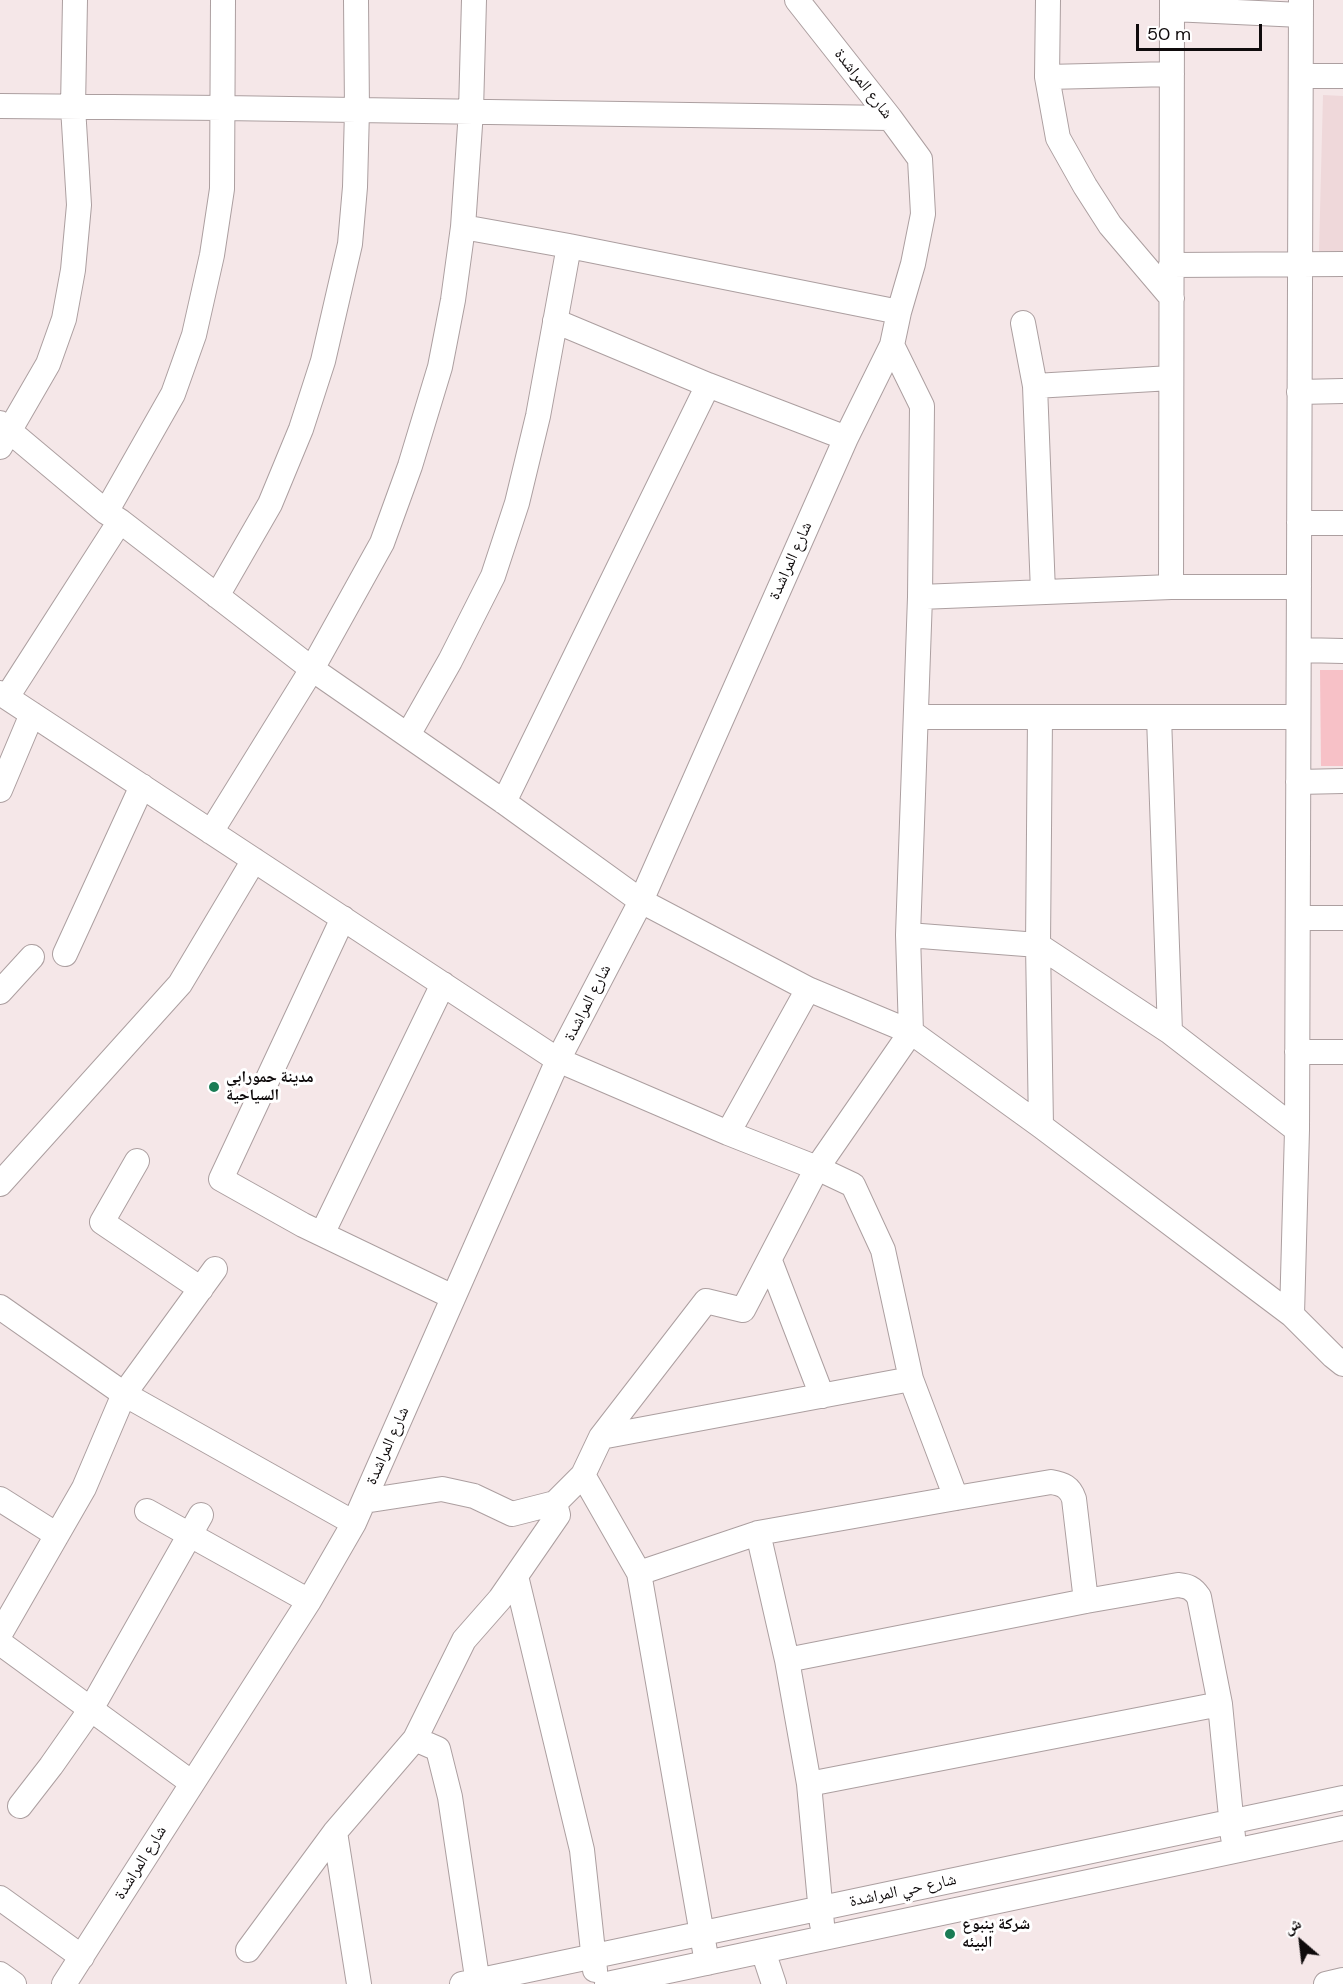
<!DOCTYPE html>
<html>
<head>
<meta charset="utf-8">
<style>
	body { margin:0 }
	#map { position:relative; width:1343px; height:1984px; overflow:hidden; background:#f5e7e8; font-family:"DM Sans","Noto Naskh Arabic",sans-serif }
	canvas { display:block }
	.north { position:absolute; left:1271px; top:1912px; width:60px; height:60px; -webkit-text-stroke:4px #fff; paint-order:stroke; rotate:332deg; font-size:16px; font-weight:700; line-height:24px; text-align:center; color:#0f0b0c }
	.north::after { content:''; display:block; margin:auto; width:21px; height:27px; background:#0f0b0c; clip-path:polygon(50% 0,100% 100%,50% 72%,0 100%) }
	.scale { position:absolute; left:1136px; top:24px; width:126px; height:27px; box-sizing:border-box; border:3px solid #0f0b0c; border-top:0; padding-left:8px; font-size:18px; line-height:21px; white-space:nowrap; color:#0f0b0c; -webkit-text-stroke:4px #fff; paint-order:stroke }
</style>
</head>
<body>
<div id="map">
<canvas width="1343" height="1984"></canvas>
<div class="north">ش</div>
<div class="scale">50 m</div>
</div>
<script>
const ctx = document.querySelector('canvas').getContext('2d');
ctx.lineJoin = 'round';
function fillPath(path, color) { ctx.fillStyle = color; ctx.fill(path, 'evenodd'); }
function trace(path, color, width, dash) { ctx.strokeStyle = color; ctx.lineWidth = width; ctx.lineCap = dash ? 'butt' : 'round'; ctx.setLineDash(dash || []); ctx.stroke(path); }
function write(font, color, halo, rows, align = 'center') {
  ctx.font = font + ' "DM Sans","Noto Naskh Arabic",sans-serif'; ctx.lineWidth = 6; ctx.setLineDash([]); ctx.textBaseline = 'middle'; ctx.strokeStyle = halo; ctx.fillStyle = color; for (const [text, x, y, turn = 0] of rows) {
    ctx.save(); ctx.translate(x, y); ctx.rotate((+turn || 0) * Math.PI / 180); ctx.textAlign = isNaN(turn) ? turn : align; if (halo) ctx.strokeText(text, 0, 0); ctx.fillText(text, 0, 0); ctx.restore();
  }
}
fillPath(new Path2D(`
	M 1323,95 L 1343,96 L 1343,251 L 1319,251 Z`), '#efd8da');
fillPath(new Path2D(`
	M 1320,670 L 1343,670 L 1343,766 L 1321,766 Z`), '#f7c1c7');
const minor = new Path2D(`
	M 1048,0 L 1047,77 L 1058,138 L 1085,186 L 1110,225 L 1172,298
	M 1172,9 L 1301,15
	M 1301,76 L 1343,76
	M 1047,77 L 1172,74
	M 0,106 L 223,108 L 890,118
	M 463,227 L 569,246 L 899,312
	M 1171,265 L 1343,264
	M 555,321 L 708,385 L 846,438
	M 1023,323 L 1035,386 L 1043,592
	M 1035,386 L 1171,378
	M 1299,392 L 1343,391
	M 0,423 L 106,512 L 120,521 L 312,669 L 504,802 L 641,901 L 808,989 L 911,1032 L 1041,1126 L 1292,1315 L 1333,1356 L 1343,1364
	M 0,447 L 48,364 L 64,319 L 73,270 L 79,205 L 73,107 L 75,0
	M 106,512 L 173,394 L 194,335 L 212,255 L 222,189 L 223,0
	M 1299,523 L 1343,523
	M 1171,587 L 1172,0
	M 217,596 L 270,504 L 301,429 L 323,361 L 350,244 L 355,187 L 357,110 L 356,0
	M 920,597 L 1171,587 L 1299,587
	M 1299,650 L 1343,651
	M 0,693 L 558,1060 L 728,1133 L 808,989
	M 7,697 L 120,521
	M 917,717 L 1298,717
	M 1040,717 L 1038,945 L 1041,1126
	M 1159,717 L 1170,1032
	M 408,735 L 450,661 L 493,576 L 517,503 L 538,416 L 569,246
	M 1298,782 L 1343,781
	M 0,790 L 32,714
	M 504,802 L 708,385
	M 211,832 L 312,669 L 382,543 L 410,466 L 440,367 L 453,300 L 463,227 L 471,111 L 474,0
	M 343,918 L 221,1179 L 303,1225 L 453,1297
	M 1298,918 L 1343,918
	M 908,935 L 1038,945 L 1170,1032 L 1297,1130
	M 65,954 L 142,786
	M 0,992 L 32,957
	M 1297,1052 L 1343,1052
	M 728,1133 L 817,1168 L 853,1185 L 883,1250 L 911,1379
	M 137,1161 L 102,1222 L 201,1289
	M 0,1184 L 180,984 L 254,860
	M 322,1234 L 443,984
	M 770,1261 L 822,1396
	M 0,1307 L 124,1394 L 354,1523
	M 1292,1315 L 1297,1130 L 1301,0
	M 601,1437 L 911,1379 L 956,1498
	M 0,1499 L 57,1535
	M 364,1501 L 442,1489 L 474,1496 L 512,1514 L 555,1503 L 583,1475
	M 147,1511 L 309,1601
	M 758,1533 L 787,1660 L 809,1784 L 822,1924
	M 639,1573 L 758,1533 L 956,1498 L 1051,1482 C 1063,1484 1070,1487 1074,1499 L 1086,1601
	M 516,1576 L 582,1850 L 595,1970
	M 0,1634 L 84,1488 L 124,1394 L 215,1269
	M 0,1643 L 192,1783
	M 787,1660 L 1086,1601 L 1178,1585 C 1188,1586 1193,1588 1199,1597 L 1220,1704
	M 415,1739 L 438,1749 L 450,1797 L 478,1984
	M 809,1784 L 1220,1704 L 1233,1837
	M 20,1806 L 51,1766 L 91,1709 L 201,1515
	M 335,1832 L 359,1984
	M 0,1898 L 82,1957
	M 248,1950 L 335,1832 L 415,1739 L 464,1640 L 500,1599 L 558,1515 L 555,1503
	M 763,1951 L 774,1984
	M 707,1963 L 639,1573 L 583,1475 L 601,1437 L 706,1301 L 743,1310 L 817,1168 L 911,1032 L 908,935 L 920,597 L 922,406 L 892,345
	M 0,1974 L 14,1984
	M 64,1984 L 309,1601 L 354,1523 L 558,1060 L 641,901 L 846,438 L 892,345 L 899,312 L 913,264 L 923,214 L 920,159 L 890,118 L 797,0
	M 462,1984 L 1343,1798
	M 607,1984 L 1343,1828
	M 1326,1984 L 1343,1980`);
trace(minor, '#ac9fa0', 26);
trace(minor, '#fff', 24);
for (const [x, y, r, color] of [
	[214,1087,6,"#1a7c55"],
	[950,1934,6,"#1a7c55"]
]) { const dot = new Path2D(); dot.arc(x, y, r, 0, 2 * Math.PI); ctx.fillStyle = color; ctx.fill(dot); trace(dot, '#fff', 2); }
write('16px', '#0f0b0c', '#fff', [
	["شارع المراشدة",863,84,52],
	["شارع المراشدة",791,561,-66],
	["شارع المراشدة",588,1003,-63],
	["شارع المراشدة",388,1446,-66],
	["شارع المراشدة",141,1863,-58],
	["شارع حي المراشدة",903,1891,-12]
]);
write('bold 16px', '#0f0b0c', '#fff', [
	["مدينة حمورابي",226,1078],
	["السياحية",226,1096],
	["شركة ينبوع",962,1925],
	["البيئه",962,1943]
], 'left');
</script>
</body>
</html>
